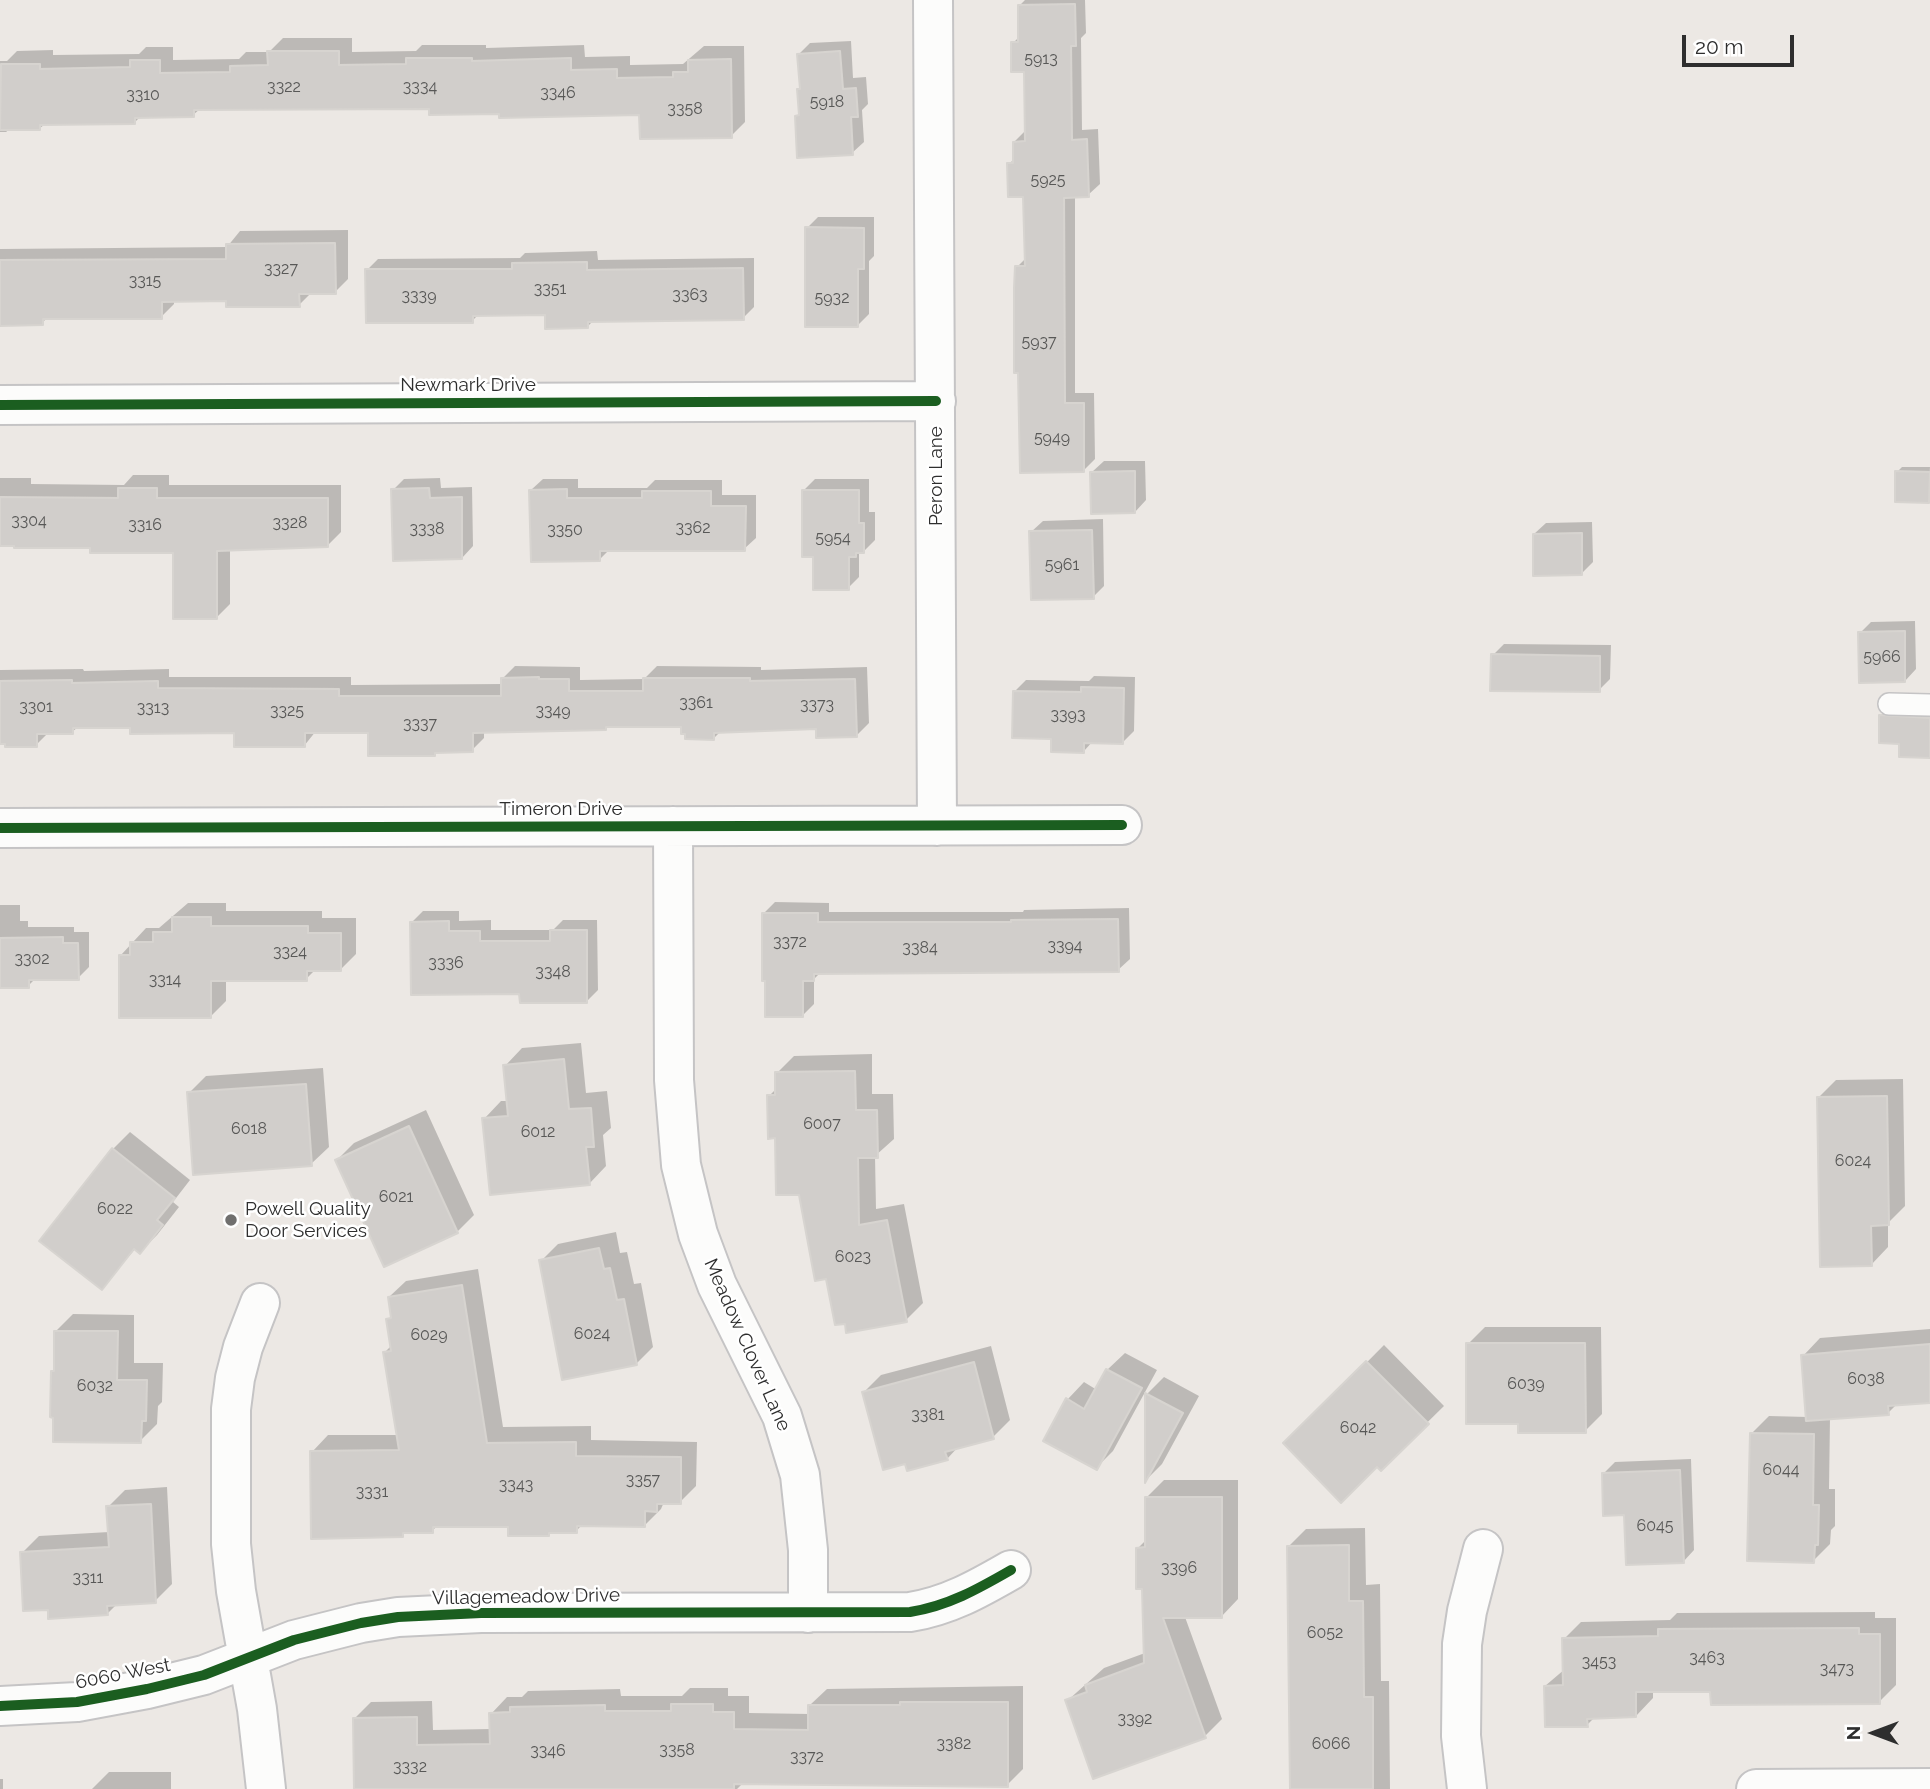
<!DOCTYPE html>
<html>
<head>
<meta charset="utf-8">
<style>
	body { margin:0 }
	#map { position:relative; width:1930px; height:1789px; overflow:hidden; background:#ece8e4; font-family:Raleway,sans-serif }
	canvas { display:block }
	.north { position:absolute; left:1839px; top:1698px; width:70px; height:70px; -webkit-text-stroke:5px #fff; paint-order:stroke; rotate:270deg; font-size:19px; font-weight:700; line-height:28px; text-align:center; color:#2e2e2e }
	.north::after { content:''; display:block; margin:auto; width:24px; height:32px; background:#2e2e2e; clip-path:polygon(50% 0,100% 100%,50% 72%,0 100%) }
	.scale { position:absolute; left:1682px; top:35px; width:112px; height:32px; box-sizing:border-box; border:4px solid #2e2e2e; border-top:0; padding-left:9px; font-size:21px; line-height:24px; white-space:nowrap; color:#2e2e2e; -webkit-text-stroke:5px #fff; paint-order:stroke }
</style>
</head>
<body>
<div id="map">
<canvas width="1930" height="1789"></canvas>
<div class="north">N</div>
<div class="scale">20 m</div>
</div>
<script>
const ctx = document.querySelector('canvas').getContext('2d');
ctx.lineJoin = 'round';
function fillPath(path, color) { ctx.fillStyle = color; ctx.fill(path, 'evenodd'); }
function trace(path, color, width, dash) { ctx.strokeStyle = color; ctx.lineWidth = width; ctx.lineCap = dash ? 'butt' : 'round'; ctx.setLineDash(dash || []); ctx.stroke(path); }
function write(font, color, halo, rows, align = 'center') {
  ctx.font = font + ' Raleway,sans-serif'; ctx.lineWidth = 5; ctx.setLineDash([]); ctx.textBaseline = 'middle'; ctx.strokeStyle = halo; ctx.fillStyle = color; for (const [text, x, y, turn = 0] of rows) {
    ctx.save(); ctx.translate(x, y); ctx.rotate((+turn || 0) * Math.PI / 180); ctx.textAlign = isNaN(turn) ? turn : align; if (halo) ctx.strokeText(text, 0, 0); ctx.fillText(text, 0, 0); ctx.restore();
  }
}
fillPath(new Path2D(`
	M 1025,0 L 1085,0 L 1086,33 L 1081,38 L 1082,130 L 1098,129 L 1100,184 L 1088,195 L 1075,196 L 1075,393 L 1094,393 L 1095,459 L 1084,470 L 1017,267 L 1027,257 L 1024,195 L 1009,164 L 1015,158 L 1014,142 L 1025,131 L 1026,70 L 1013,43 L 1020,36 L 1019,6 Z
	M 283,38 L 352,38 L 352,52 L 416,51 L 422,45 L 486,45 L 486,48 L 584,45 L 585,57 L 630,56 L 630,65 L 683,64 L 704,46 L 744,46 L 745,122 L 731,136 L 641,113 L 501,112 L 431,107 L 200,109 L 193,115 L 141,116 L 135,122 L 45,124 L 39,129 L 10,129 L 6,132 L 0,132 L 0,61 L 7,61 L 17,51 L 53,50 L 53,55 L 139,54 L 146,47 L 173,47 L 173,60 L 239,59 L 246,52 L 269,52 Z
	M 851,41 L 853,78 L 866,77 L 868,104 L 862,110 L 864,142 L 852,153 L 797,117 L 801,113 L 799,54 L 810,43 Z
	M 818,217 L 874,217 L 874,256 L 869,261 L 869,314 L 858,325 L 807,228 Z
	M 348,230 L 348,279 L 335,292 L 312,292 L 299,305 L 228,299 L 174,300 L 174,304 L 161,317 L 48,317 L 42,323 L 0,324 L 0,249 L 227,247 L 240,231 Z
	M 597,251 L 598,260 L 754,258 L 754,307 L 743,318 L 594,320 L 587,327 L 547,313 L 479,314 L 472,321 L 367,270 L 378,259 L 520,258 L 525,253 Z
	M 1104,461 L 1145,461 L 1146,500 L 1135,512 L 1092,472 Z
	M 1902,467 L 1930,467 L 1928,501 L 1897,472 Z
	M 133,475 L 169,475 L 169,485 L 341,485 L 341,532 L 327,546 L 230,549 L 230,604 L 216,618 L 174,552 L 0,545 L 0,478 L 31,478 L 31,484 L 124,485 Z
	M 440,478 L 441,488 L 472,487 L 473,546 L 462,558 L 393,490 L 404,479 Z
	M 543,479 L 578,479 L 578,488 L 647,488 L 655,480 L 722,480 L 722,495 L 756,495 L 756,538 L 744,549 L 610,549 L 600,559 L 531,490 Z
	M 815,479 L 869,479 L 869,512 L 875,512 L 875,540 L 864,551 L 859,551 L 859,577 L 848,588 L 815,555 L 804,490 Z
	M 1103,519 L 1104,586 L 1093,597 L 1031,532 L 1043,521 Z
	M 1592,522 L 1593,562 L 1582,573 L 1534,534 L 1546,523 Z
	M 1915,621 L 1916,669 L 1905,681 L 1860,633 L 1871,622 Z
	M 1504,644 L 1611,645 L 1610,679 L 1599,690 L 1493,655 Z
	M 515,666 L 580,667 L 580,680 L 644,679 L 657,666 L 761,667 L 761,670 L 867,667 L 869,723 L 856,736 L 818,728 L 721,731 L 714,738 L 683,726 L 608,726 L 605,729 L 484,731 L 484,738 L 472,750 L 438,751 L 435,754 L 369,731 L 316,731 L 304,746 L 236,731 L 78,727 L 72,732 L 49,732 L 36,745 L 0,742 L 0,670 L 83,669 L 84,671 L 169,669 L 169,677 L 351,677 L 351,685 L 503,684 L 503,678 Z
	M 1094,676 L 1135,677 L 1134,731 L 1123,742 L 1093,741 L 1084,751 L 1014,692 L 1026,680 L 1089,681 Z
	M 1892,705 L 1930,706 L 1930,756 L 1901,742 L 1880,716 Z
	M 775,902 L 829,903 L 829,912 L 1023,912 L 1024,910 L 1129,908 L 1130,959 L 1118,970 L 821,972 L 814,979 L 814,1004 L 803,1015 L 764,913 Z
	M 188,903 L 226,903 L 226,911 L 322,911 L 322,918 L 356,918 L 356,954 L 341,969 L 316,969 L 306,979 L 226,979 L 226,1001 L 211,1016 L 121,955 L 146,928 L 159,928 Z
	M 0,905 L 20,905 L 20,921 L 28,921 L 28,927 L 74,927 L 74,932 L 89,932 L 89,967 L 78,978 L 36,978 L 28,986 L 0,987 Z
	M 423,911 L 459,911 L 459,921 L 491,920 L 491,930 L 553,930 L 563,920 L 597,920 L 598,990 L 587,1001 L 521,992 L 412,922 Z
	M 581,1043 L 586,1093 L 607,1091 L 611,1128 L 603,1135 L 606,1166 L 589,1184 L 484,1119 L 501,1101 L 509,1101 L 505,1066 L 522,1048 Z
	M 872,1054 L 872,1094 L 893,1094 L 894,1139 L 875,1156 L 876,1209 L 904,1204 L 923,1303 L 906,1320 L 828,1277 L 800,1193 L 777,1136 L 769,1096 L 777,1088 L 777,1073 L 794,1056 Z
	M 323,1068 L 329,1147 L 311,1164 L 189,1093 L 206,1076 Z
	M 1903,1079 L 1905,1206 L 1888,1223 L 1888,1247 L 1871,1265 L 1819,1097 L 1836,1080 Z
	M 426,1110 L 474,1215 L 457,1232 L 337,1160 L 354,1143 Z
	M 130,1132 L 190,1180 L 173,1202 L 179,1207 L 157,1235 L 140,1252 L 136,1248 L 102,1288 L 113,1149 Z
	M 616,1232 L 620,1253 L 627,1252 L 634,1284 L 641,1283 L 653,1347 L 636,1364 L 541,1261 L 558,1244 Z
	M 478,1269 L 503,1427 L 591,1426 L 591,1440 L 697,1442 L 696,1486 L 680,1502 L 664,1502 L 661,1509 L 645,1525 L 583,1524 L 576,1531 L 552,1531 L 549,1534 L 509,1525 L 438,1525 L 432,1531 L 407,1531 L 402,1536 L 312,1452 L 328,1435 L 398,1435 L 384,1353 L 392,1345 L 388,1319 L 392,1316 L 389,1297 L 406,1281 Z
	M 73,1314 L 134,1315 L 134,1363 L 163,1363 L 162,1402 L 158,1406 L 157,1424 L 140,1441 L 56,1370 L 56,1331 Z
	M 1485,1327 L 1601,1327 L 1602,1414 L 1585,1431 L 1520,1422 L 1468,1344 Z
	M 1930,1329 L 1930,1401 L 1897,1404 L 1888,1413 L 1830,1418 L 1829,1489 L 1835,1489 L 1835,1526 L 1831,1530 L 1830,1544 L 1813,1561 L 1752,1433 L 1769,1416 L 1808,1417 L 1803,1356 L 1820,1338 Z
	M 1384,1345 L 1444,1406 L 1381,1468 L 1378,1465 L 1286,1444 Z
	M 991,1346 L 1010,1420 L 993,1437 L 959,1446 L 947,1459 L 864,1392 L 881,1375 Z
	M 1125,1353 L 1157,1370 L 1113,1451 L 1096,1468 L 1067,1400 L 1084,1382 L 1097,1390 L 1107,1370 Z
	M 1164,1377 L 1199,1396 L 1162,1464 L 1147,1479 L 1147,1394 Z
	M 1691,1459 L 1694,1550 L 1683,1562 L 1603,1474 L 1615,1462 Z
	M 1164,1480 L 1238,1480 L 1238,1599 L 1221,1617 L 1185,1617 L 1222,1719 L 1205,1736 L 1067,1701 L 1104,1668 L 1145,1653 L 1144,1587 L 1138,1548 L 1147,1539 L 1147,1497 Z
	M 167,1487 L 172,1584 L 155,1601 L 118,1603 L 107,1614 L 22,1553 L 39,1536 L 109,1532 L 108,1507 L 125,1490 Z
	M 1365,1528 L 1366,1585 L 1380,1584 L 1381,1681 L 1389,1681 L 1390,1789 L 1292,1789 L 1288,1547 L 1306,1529 Z
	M 1875,1612 L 1875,1618 L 1896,1618 L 1896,1685 L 1879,1702 L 1712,1690 L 1653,1690 L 1653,1698 L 1636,1716 L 1595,1717 L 1587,1725 L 1545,1686 L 1565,1669 L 1564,1639 L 1581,1622 L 1670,1620 L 1677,1613 Z
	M 1023,1686 L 1023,1769 L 1007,1785 L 744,1782 L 737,1789 L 376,1789 L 354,1719 L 371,1702 L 432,1701 L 433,1730 L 491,1729 L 491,1714 L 507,1697 L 522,1697 L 528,1691 L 620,1689 L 621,1696 L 682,1696 L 690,1688 L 728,1688 L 728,1696 L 749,1696 L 749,1713 L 810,1714 L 810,1705 L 827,1689 Z
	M 109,1772 L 171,1772 L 171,1789 L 92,1789 Z
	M 0,1779 L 3,1779 L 3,1789 L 0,1789 Z`), '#0003');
const building = new Path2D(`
	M 1075,4 L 1076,46 L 1071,46 L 1072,140 L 1087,139 L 1089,197 L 1064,198 L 1065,403 L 1084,403 L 1084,472 L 1020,473 L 1018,373 L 1014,373 L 1014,288 L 1015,266 L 1025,266 L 1023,197 L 1008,197 L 1007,163 L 1013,163 L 1013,142 L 1025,141 L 1024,72 L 1011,72 L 1011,42 L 1018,42 L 1018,5 Z
	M 267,51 L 339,51 L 339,65 L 406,64 L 406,58 L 472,58 L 472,61 L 571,58 L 571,70 L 617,69 L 617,78 L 673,77 L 673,72 L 688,72 L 688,60 L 731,59 L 732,138 L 640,139 L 639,115 L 499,118 L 499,114 L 429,115 L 429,109 L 194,110 L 194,117 L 135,118 L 135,124 L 40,125 L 40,130 L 0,130 L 1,64 L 40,64 L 40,69 L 130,67 L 130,60 L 160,60 L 160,73 L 230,72 L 230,66 L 268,65 Z
	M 840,51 L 843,89 L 856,88 L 858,117 L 851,117 L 853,155 L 797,158 L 795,116 L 799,115 L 797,89 L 800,89 L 797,54 Z
	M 805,227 L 864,228 L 864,269 L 858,269 L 858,327 L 805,327 Z
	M 335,243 L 336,294 L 299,294 L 300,307 L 226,307 L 226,301 L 162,302 L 162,319 L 43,319 L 43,325 L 0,326 L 0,260 L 226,259 L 226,244 Z
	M 587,262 L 587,270 L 743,268 L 744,320 L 588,322 L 588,328 L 545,329 L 545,315 L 473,316 L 473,323 L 366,323 L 365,269 L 512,269 L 512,263 Z
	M 1135,471 L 1135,513 L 1091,514 L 1090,472 Z
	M 1895,471 L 1930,472 L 1929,503 L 1895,502 Z
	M 118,488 L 157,488 L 157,498 L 328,498 L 328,547 L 217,551 L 217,619 L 173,619 L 173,553 L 90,553 L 90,548 L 14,548 L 14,546 L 0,546 L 0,497 L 118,498 Z
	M 429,488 L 430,498 L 462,497 L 462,559 L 393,561 L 391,489 Z
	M 567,489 L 567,498 L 642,498 L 642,491 L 711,491 L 711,506 L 746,506 L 745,551 L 600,551 L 600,561 L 531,562 L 529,490 Z
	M 802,490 L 859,490 L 859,523 L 864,523 L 864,553 L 856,553 L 856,557 L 849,557 L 849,590 L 813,590 L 813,557 L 802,557 Z
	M 1092,530 L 1094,599 L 1031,600 L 1029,531 Z
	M 1582,533 L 1582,575 L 1533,576 L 1533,534 Z
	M 1905,631 L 1905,682 L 1859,683 L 1858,632 Z
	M 1491,654 L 1600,656 L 1600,692 L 1490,691 Z
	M 539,677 L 539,679 L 569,679 L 569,691 L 643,691 L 643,678 L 750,678 L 750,681 L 855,679 L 857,737 L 816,738 L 816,729 L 714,733 L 714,740 L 685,739 L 685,734 L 681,734 L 681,727 L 606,727 L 606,730 L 473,733 L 473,752 L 435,753 L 435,756 L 368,756 L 368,733 L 305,733 L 305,747 L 234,747 L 234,733 L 130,734 L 130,728 L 73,728 L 73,734 L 37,734 L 37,747 L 5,747 L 5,744 L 0,744 L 0,681 L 72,680 L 72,683 L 158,681 L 158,688 L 339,689 L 339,696 L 501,696 L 501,678 Z
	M 1081,687 L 1124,688 L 1123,744 L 1084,743 L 1084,753 L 1051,752 L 1051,739 L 1012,738 L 1013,691 L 1081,692 Z
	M 1879,715 L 1930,718 L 1930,758 L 1899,757 L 1899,744 L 1879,743 Z
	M 762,913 L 818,913 L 818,922 L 1011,922 L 1011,920 L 1118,919 L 1119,972 L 814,974 L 814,981 L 803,981 L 803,1017 L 765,1017 L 765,981 L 762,981 Z
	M 172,917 L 211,917 L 211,926 L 308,926 L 308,933 L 341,933 L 341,971 L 307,971 L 307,981 L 211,981 L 211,1018 L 119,1018 L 119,955 L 130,955 L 130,942 L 153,942 L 153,932 L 172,932 Z
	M 449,921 L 449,931 L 480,931 L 480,941 L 550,941 L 550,930 L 587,930 L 587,1003 L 520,1003 L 519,994 L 411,995 L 410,922 Z
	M 63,937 L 63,943 L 78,943 L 79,980 L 29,980 L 29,988 L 0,988 L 0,938 Z
	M 564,1059 L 569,1109 L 591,1108 L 594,1147 L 586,1147 L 590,1185 L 490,1195 L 482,1118 L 508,1116 L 503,1065 Z
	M 855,1071 L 856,1110 L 877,1110 L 878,1158 L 858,1158 L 859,1225 L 887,1220 L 907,1322 L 846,1333 L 845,1324 L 835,1325 L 826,1279 L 815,1281 L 799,1195 L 776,1195 L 775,1138 L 768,1139 L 767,1095 L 775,1095 L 775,1072 Z
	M 306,1084 L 312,1166 L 193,1175 L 187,1092 Z
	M 1887,1096 L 1889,1225 L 1871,1226 L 1872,1266 L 1820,1267 L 1817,1097 Z
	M 409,1126 L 458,1233 L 384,1267 L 335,1160 Z
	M 112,1148 L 175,1198 L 157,1220 L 163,1225 L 140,1254 L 134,1249 L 102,1290 L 39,1241 Z
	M 599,1248 L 604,1269 L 610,1268 L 617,1300 L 624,1299 L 637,1365 L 562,1380 L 539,1260 Z
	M 462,1285 L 487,1443 L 576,1442 L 576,1456 L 681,1457 L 681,1504 L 657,1504 L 657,1512 L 645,1511 L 645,1527 L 577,1526 L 577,1533 L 549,1533 L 549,1536 L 508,1536 L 508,1527 L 433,1527 L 433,1533 L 403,1533 L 403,1537 L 311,1539 L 310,1451 L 399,1450 L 383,1352 L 391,1351 L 386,1319 L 391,1318 L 388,1297 Z
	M 54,1331 L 118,1331 L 117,1380 L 147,1380 L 146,1421 L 142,1421 L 141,1443 L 53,1442 L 53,1418 L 50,1417 L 51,1371 L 54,1371 Z
	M 1466,1343 L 1585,1343 L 1586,1433 L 1518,1433 L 1518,1424 L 1466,1424 Z
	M 1930,1344 L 1930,1403 L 1888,1406 L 1889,1415 L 1806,1421 L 1801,1355 Z
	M 1366,1361 L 1429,1424 L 1381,1471 L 1377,1467 L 1341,1503 L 1283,1443 Z
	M 974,1362 L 994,1439 L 945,1452 L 948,1460 L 907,1471 L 905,1464 L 883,1470 L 862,1392 Z
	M 1106,1369 L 1142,1388 L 1097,1470 L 1043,1441 L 1066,1398 L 1084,1409 Z
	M 1145,1393 L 1183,1413 L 1145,1483 Z
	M 1750,1433 L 1814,1434 L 1813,1505 L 1819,1505 L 1818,1545 L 1815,1545 L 1814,1563 L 1747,1561 Z
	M 1680,1470 L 1684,1563 L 1626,1565 L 1624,1515 L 1603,1516 L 1602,1473 Z
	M 1145,1497 L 1222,1497 L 1222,1618 L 1163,1618 L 1206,1738 L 1093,1779 L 1065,1700 L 1087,1692 L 1085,1685 L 1144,1663 L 1142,1589 L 1136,1589 L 1136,1548 L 1145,1547 Z
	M 151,1504 L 156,1603 L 107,1606 L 108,1615 L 48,1619 L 48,1610 L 23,1611 L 20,1552 L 109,1547 L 106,1506 Z
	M 1349,1545 L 1349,1601 L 1363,1601 L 1364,1697 L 1373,1697 L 1373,1789 L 1290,1789 L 1287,1546 Z
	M 1859,1628 L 1859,1634 L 1880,1634 L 1880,1704 L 1711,1705 L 1710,1692 L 1636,1692 L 1636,1717 L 1587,1719 L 1588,1727 L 1545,1727 L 1544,1686 L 1563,1685 L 1562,1638 L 1658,1636 L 1658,1629 Z
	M 900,1702 L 1008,1702 L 1008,1787 L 734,1784 L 734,1789 L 354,1789 L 353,1718 L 417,1717 L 417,1745 L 490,1744 L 489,1713 L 510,1712 L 510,1707 L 605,1705 L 605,1711 L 671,1711 L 671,1704 L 713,1704 L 713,1712 L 734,1712 L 734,1729 L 808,1730 L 808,1705 L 900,1705 Z`);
fillPath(building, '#d1cecb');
trace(building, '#d7d4d0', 2);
const lane = new Path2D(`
	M 1889,704 L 1930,705`);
const street = new Path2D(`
	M 933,0 L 937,826
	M 0,405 L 936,401
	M 673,826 L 674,1080 L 681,1165 L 698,1234 L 717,1285 L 782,1416 L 800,1475 L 808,1550 L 808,1613
	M 0,828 L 1122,825
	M 260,1303 L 243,1347 L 235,1378 L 231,1409 L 231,1544 L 236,1591 L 257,1709 L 266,1789
	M 0,1706 L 77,1702 L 147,1689 L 204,1675 L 294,1640 L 361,1623 L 398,1617 L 481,1613 L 910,1612 C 948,1606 978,1589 1011,1570
	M 1467,1789 L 1461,1736 L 1462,1644 L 1467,1611 L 1483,1549
	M 1756,1789 L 1930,1788`);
trace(lane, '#c5c4c5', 24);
trace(street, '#c5c4c5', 42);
trace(lane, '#fcfcfb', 21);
trace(street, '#fcfcfb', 38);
trace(new Path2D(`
	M 0,405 L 936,401
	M 0,828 L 1122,825
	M 0,1706 L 77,1702 L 147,1689 L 204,1675 L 294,1640 L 361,1623 L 398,1617 L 481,1613 L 910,1612 C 948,1606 978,1589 1011,1570`), '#1b5e20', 10);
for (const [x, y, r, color] of [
	[231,1220,7,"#706f6e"]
]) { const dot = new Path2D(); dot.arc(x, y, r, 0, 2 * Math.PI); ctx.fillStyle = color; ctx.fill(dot); trace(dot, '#fff', 2.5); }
write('16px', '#585857', null, [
	["5913",1041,59],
	["3322",284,87],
	["3334",420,87],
	["3346",558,93],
	["3310",143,95],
	["5918",827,102],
	["3358",685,109],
	["5925",1048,180],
	["3327",281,269],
	["3315",145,281],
	["3351",550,289],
	["3363",690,295],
	["3339",419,296],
	["5932",832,298],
	["5937",1039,342],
	["5949",1052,438],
	["3304",29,521],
	["3328",290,523],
	["3316",145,525],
	["3362",693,528],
	["3338",427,529],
	["3350",565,530],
	["5954",833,538],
	["5961",1062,565],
	["5966",1882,657],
	["3361",696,703],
	["3373",817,705],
	["3301",36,707],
	["3313",153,708],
	["3325",287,711],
	["3349",553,711],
	["3393",1068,715],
	["3337",420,724],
	["3372",790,942],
	["3394",1065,946],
	["3384",920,948],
	["3324",290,952],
	["3302",32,959],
	["3336",446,963],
	["3348",553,972],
	["3314",165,980],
	["6007",822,1124],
	["6018",249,1129],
	["6012",538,1132],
	["6024",1853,1161],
	["6021",396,1197],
	["6022",115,1209],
	["6023",853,1257],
	["6024",592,1334],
	["6029",429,1335],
	["6038",1866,1379],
	["6039",1526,1384],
	["6032",95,1386],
	["3381",928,1415],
	["6042",1358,1428],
	["6044",1781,1470],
	["3357",643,1480],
	["3343",516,1485],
	["3331",372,1492],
	["6045",1655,1526],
	["3396",1179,1568],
	["3311",88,1578],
	["6052",1325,1633],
	["3463",1707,1658],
	["3453",1599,1662],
	["3473",1837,1669],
	["3392",1135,1719],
	["3382",954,1744],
	["6066",1331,1744],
	["3358",677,1750],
	["3346",548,1751],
	["3372",807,1757],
	["3332",410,1767]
]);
write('19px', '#2e2e2e', '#fff', [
	["Newmark Drive",468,385],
	["Peron Lane",936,476,-90],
	["Timeron Drive",561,809],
	["Meadow Clover Lane",747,1345,66],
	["Villagemeadow Drive",526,1597,-1],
	["6060 West",123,1674,-11]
]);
write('19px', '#2e2e2e', '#fff', [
	["Powell Quality",245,1209],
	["Door Services",245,1231]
], 'left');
</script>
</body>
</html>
